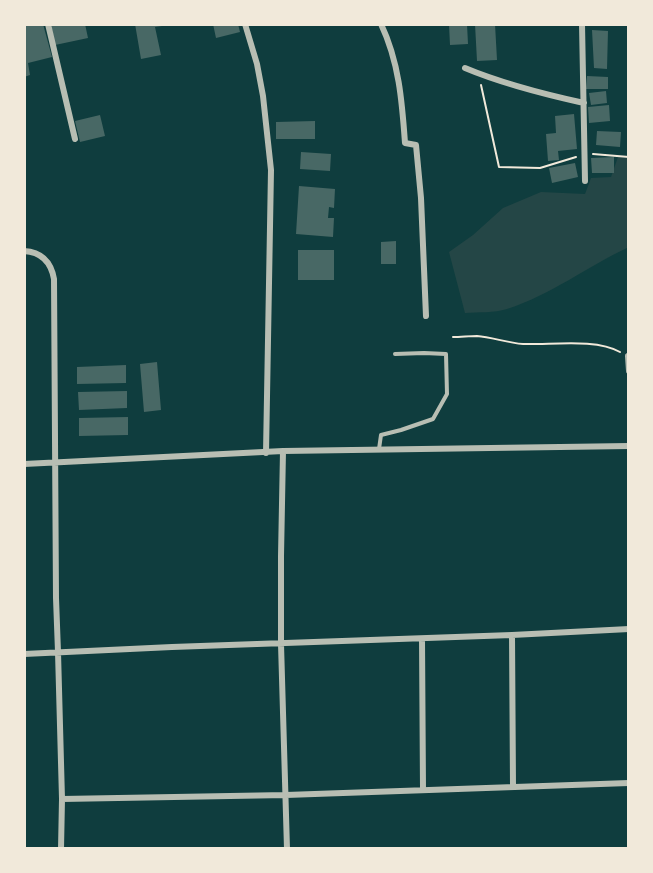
<!DOCTYPE html>
<html>
<head>
<meta charset="utf-8">
<style>
	body { margin:0 }
	#map { position:relative; width:653px; height:873px; overflow:hidden; background:#0f3d3e; font-family:Merriweather,serif }
	canvas { display:block }
	.frame { position:absolute; inset:0; border:26px solid #f1e9da; pointer-events:none }
</style>
</head>
<body>
<div id="map">
<canvas width="653" height="873"></canvas>
<div class="frame"></div>
</div>
<script>
const ctx = document.querySelector('canvas').getContext('2d');
ctx.lineJoin = 'round';
function fillPath(path, color) { ctx.fillStyle = color; ctx.fill(path, 'evenodd'); }
function trace(path, color, width, dash) { ctx.strokeStyle = color; ctx.lineWidth = width; ctx.lineCap = dash ? 'butt' : 'round'; ctx.setLineDash(dash || []); ctx.stroke(path); }
fillPath(new Path2D(`
	M 618,157 L 629,158 L 629,247 C 588,266 551,295 507,309 C 494,313 478,312 465,313 L 449,252 L 473,235 L 503,208 L 541,192 L 585,194 L 591,178 L 611,177 Z`), '#244646');
fillPath(new Path2D(`
	M 24,24 L 43,24 L 52,57 L 28,63 L 30,75 L 24,77 Z
	M 51,24 L 85,24 L 88,38 L 55,45 Z
	M 135,24 L 162,24 L 162,26 L 155,27 L 161,55 L 141,59 Z
	M 213,24 L 238,24 L 240,32 L 216,38 Z
	M 449,24 L 467,24 L 468,44 L 450,45 Z
	M 475,24 L 495,24 L 497,60 L 477,61 Z
	M 592,30 L 608,31 L 607,69 L 594,68 Z
	M 587,76 L 608,77 L 608,89 L 586,89 Z
	M 606,91 L 607,103 L 591,105 L 589,93 Z
	M 609,105 L 610,121 L 589,123 L 588,107 Z
	M 574,114 L 577,149 L 558,151 L 559,160 L 548,161 L 546,134 L 556,133 L 555,116 Z
	M 100,115 L 105,136 L 80,142 L 75,121 Z
	M 315,121 L 315,139 L 276,139 L 276,122 Z
	M 597,131 L 621,132 L 620,147 L 596,145 Z
	M 301,152 L 331,154 L 330,171 L 300,169 Z
	M 614,157 L 614,173 L 592,173 L 591,158 Z
	M 575,163 L 578,177 L 552,183 L 549,168 Z
	M 299,186 L 335,189 L 334,208 L 329,207 L 328,218 L 334,218 L 333,237 L 296,234 Z
	M 396,241 L 396,264 L 381,264 L 381,242 Z
	M 298,250 L 334,250 L 334,280 L 298,280 Z
	M 157,362 L 161,410 L 144,412 L 140,364 Z
	M 126,365 L 126,383 L 77,384 L 77,367 Z
	M 127,391 L 127,408 L 79,410 L 78,392 Z
	M 128,417 L 128,435 L 79,436 L 79,418 Z`), '#486865');
trace(new Path2D(`
	M 481,85 L 499,167 L 540,168 L 576,157
	M 593,154 L 629,157
	M 453,337 C 461,337 469,336 477,336 C 492,337 507,343 523,344 C 551,345 596,338 620,352`), '#f1e9da', 2);
trace(new Path2D(`
	M 379,449 L 381,435 L 401,430 L 433,419 L 447,394 L 446,354 L 424,353 L 395,354`), '#b8beb3', 4);
trace(new Path2D(`
	M 48,24 L 75,139
	M 245,24 L 257,64 L 263,96 L 271,170 L 266,453
	M 381,24 C 399,62 402,101 405,143 L 416,145 L 421,198 L 426,316
	M 582,24 L 585,181
	M 465,68 C 503,84 543,94 584,103
	M 24,251 C 41,252 51,262 54,279 L 56,598 L 58,652 L 62,799 L 61,849
	M 628,356 L 629,371
	M 283,451 L 281,556 L 281,644 L 287,849
	M 24,464 L 283,451 L 629,446
	M 512,635 L 513,787
	M 422,639 L 423,790
	M 24,654 L 172,647 L 512,635 L 629,629
	M 62,799 L 286,795 L 629,783`), '#b8beb3', 6);
</script>
</body>
</html>
